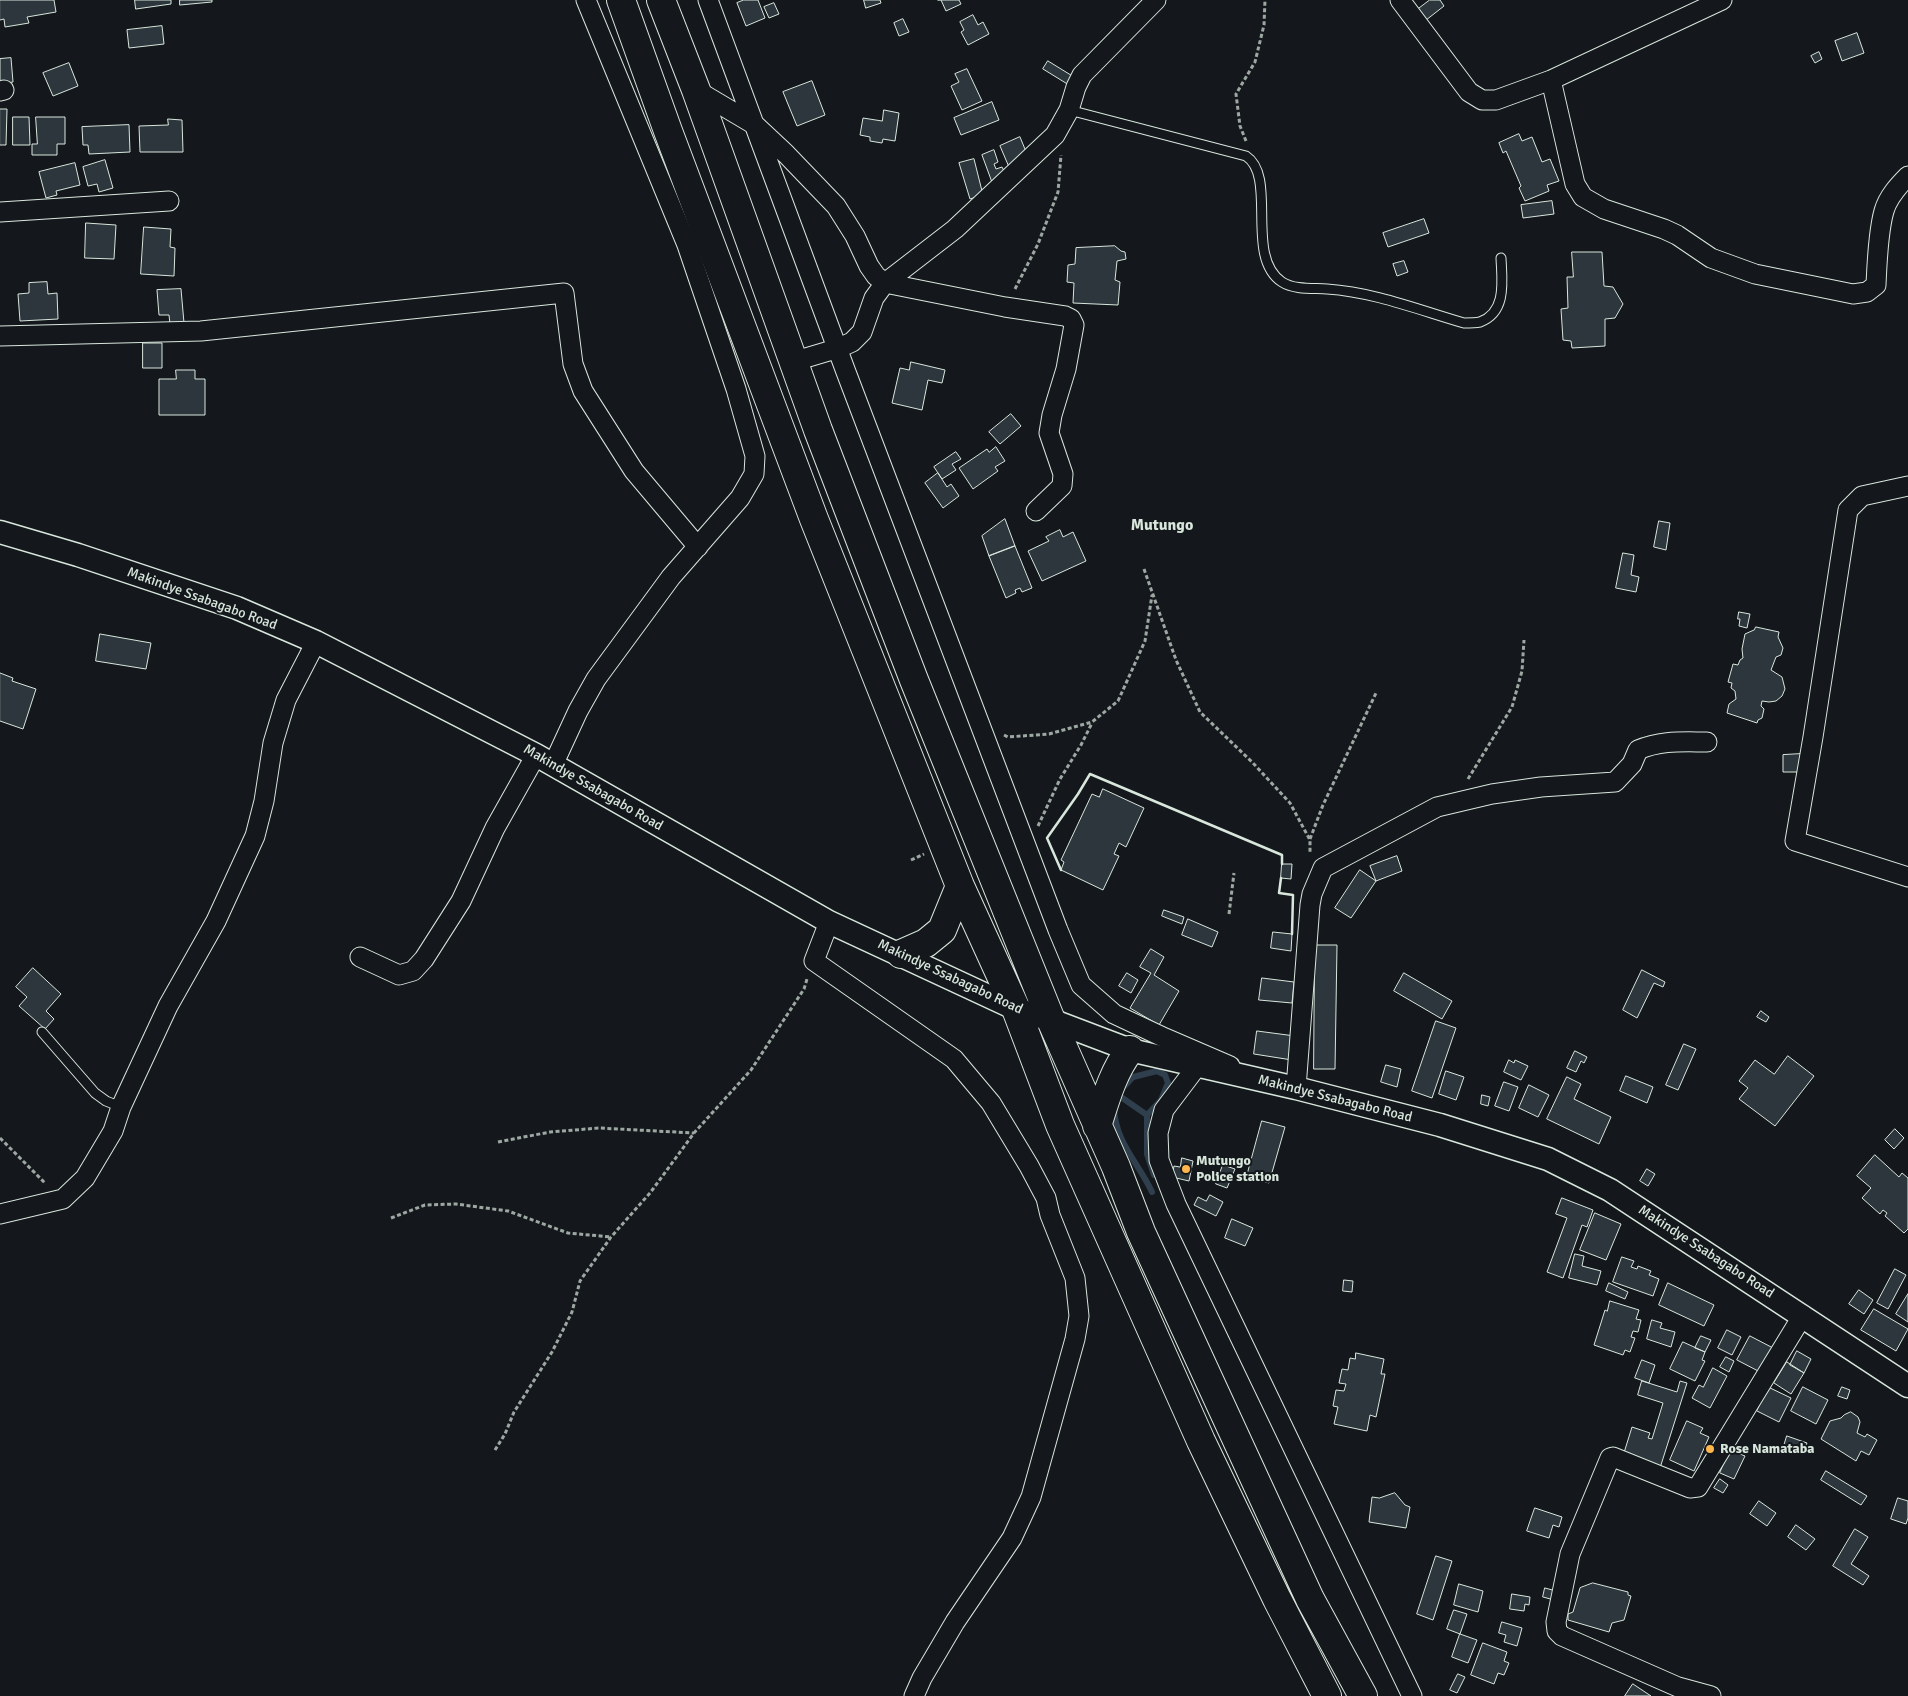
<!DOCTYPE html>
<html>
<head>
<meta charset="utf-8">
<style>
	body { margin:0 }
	canvas { display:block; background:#14181c }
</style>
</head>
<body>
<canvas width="1908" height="1696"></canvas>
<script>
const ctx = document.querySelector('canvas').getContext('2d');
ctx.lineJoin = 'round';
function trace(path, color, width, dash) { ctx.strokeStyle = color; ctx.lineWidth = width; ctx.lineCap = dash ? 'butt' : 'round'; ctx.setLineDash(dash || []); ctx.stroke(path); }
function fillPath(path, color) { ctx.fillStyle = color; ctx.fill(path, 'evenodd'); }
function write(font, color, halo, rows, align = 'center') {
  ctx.font = font + ' Signika,sans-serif'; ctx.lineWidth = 4; ctx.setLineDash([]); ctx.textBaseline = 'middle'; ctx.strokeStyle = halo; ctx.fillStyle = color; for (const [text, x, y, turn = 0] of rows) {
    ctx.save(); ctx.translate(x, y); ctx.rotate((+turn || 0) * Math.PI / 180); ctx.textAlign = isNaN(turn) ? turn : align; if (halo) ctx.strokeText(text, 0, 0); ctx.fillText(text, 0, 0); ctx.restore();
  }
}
trace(new Path2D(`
	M 1120,1091 L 1133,1077 L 1157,1071 L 1165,1075 L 1168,1083 L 1161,1100 L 1147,1115 L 1147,1154 L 1154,1175
	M 1118,1095 L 1147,1115
	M 1114,1107 C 1115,1142 1138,1162 1152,1192`), '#2f3f4d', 6);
const building = new Path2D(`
	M 0,0 L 54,0 L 56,12 L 27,17 L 29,23 L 5,27 L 4,19 L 0,20 Z
	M 135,0 L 171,0 L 171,4 L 136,9 Z
	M 180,0 L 212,0 L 212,2 L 180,5 Z
	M 744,0 L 758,0 L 765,18 L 746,26 L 737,3 Z
	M 864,0 L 880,0 L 881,3 L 866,8 Z
	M 938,0 L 959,0 L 961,4 L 946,11 L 941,0 Z
	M 1430,0 L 1440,0 L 1444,6 L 1421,24 L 1413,13 Z
	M 774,3 L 779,14 L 769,18 L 764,7 Z
	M 973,15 L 978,25 L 983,22 L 989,34 L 968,45 L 961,32 L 964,30 L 960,22 Z
	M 903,19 L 909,32 L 899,36 L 894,23 Z
	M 162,26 L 164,44 L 129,48 L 127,30 Z
	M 1857,33 L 1864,53 L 1842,61 L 1835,41 Z
	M 1819,52 L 1822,59 L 1815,63 L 1811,56 Z
	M 11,58 L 13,82 L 0,84 L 0,59 Z
	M 1048,61 L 1074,77 L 1069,85 L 1043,69 Z
	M 69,63 L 78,86 L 53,96 L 43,73 Z
	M 967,69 L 982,101 L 962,110 L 951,86 L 959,82 L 955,74 Z
	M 812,81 L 825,115 L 797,126 L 783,92 Z
	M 992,102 L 999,120 L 961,135 L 954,118 Z
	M 0,109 L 7,109 L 6,145 L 0,145 Z
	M 884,110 L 899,113 L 895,141 L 883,139 L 882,143 L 870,141 L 870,137 L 860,135 L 863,118 L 882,121 Z
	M 13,117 L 29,117 L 30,145 L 13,145 Z
	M 36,117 L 65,117 L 65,144 L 57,144 L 57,155 L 32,155 L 32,144 L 37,144 Z
	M 168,119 L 182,120 L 183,152 L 140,152 L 139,126 L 168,125 Z
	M 129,125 L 130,152 L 89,154 L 88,145 L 83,145 L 82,127 Z
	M 1519,134 L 1522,141 L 1532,137 L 1542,162 L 1550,159 L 1559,181 L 1547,185 L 1549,191 L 1525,201 L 1519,188 L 1521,186 L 1506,151 L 1503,153 L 1499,143 Z
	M 1020,137 L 1027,154 L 1009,167 L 1000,146 Z
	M 994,150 L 998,162 L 994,164 L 996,169 L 1002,167 L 1006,175 L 993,185 L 982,155 Z
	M 974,159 L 983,195 L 970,199 L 959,163 Z
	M 105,160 L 113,188 L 99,192 L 97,184 L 88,186 L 83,167 Z
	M 75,163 L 80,185 L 56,191 L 57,195 L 46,198 L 39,172 Z
	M 1552,201 L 1554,214 L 1523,218 L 1521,205 Z
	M 1424,219 L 1429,233 L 1388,247 L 1383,233 Z
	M 86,223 L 116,225 L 114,259 L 85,258 Z
	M 144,227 L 171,229 L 170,247 L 175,248 L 174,276 L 141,274 Z
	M 1115,246 L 1121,251 L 1125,252 L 1126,259 L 1117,261 L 1115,280 L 1120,282 L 1118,305 L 1073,303 L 1074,283 L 1067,282 L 1068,265 L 1075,264 L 1076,248 Z
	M 1572,252 L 1602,252 L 1604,286 L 1613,287 L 1623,304 L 1615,318 L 1605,319 L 1605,346 L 1572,348 L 1571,341 L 1563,340 L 1561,309 L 1568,308 L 1567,277 L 1573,277 Z
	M 1404,261 L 1408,272 L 1397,276 L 1393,264 Z
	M 47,282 L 48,294 L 57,293 L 58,319 L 20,321 L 18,294 L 29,293 L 29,283 Z
	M 181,289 L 184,323 L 170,324 L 169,315 L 159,315 L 157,290 Z
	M 143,343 L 162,343 L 162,368 L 143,368 Z
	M 911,362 L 945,370 L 942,383 L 928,380 L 922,410 L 892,403 L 900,368 L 909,370 Z
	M 176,370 L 195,370 L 195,379 L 205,379 L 205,415 L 159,415 L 159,379 L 176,379 Z
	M 1011,414 L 1021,426 L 1000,444 L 989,432 Z
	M 996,447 L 1005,461 L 995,467 L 998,471 L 973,489 L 959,468 L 987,449 L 989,452 Z
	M 956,452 L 961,459 L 952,464 L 956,470 L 942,479 L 934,467 Z
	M 938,473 L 947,487 L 951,484 L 959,496 L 943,508 L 925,483 Z
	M 1005,519 L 1015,546 L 989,556 L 982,536 Z
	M 1659,521 L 1670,523 L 1666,550 L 1654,547 Z
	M 1060,530 L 1063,537 L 1073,532 L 1086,561 L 1042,581 L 1028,551 L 1049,541 L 1046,537 Z
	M 1015,546 L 1032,588 L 1022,592 L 1020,588 L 1015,590 L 1016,593 L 1006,598 L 989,556 Z
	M 1623,553 L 1634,555 L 1631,575 L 1639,577 L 1636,592 L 1616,588 Z
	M 1739,612 L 1750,614 L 1747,628 L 1739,626 L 1740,619 L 1738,619 Z
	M 1756,627 L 1779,632 L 1778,637 L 1783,648 L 1781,655 L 1776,657 L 1771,670 L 1782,677 L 1785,689 L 1782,696 L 1776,701 L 1769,702 L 1762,701 L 1761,706 L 1764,709 L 1762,718 L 1758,720 L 1757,723 L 1727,713 L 1729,704 L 1736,699 L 1735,691 L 1731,688 L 1732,683 L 1728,682 L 1733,664 L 1738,665 L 1740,660 L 1743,658 L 1742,649 L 1745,634 L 1754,630 Z
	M 100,634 L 151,643 L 146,669 L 96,661 Z
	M 0,673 L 13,678 L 12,681 L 36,689 L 23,729 L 0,721 Z
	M 1801,754 L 1802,772 L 1783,772 L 1783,755 Z
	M 1103,789 L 1144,808 L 1126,847 L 1119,843 L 1114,854 L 1119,856 L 1103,890 L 1061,870 L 1064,862 L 1061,860 L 1092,794 L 1099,797 Z
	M 1397,856 L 1402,871 L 1376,881 L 1370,866 Z
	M 1282,864 L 1292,864 L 1291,879 L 1281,878 Z
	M 1360,870 L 1376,881 L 1351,918 L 1335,908 Z
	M 1164,910 L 1184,917 L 1182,924 L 1162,916 Z
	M 1188,919 L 1218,932 L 1212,947 L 1182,935 Z
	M 1273,932 L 1292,934 L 1291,951 L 1271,948 Z
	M 1315,945 L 1337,945 L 1335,1069 L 1314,1069 Z
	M 1151,949 L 1164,957 L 1154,975 L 1179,991 L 1159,1025 L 1130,1008 L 1151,973 L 1140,967 Z
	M 33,968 L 61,994 L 46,1011 L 54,1019 L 45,1029 L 19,1006 L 27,997 L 16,987 Z
	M 1642,970 L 1665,982 L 1663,987 L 1654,983 L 1637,1018 L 1623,1010 Z
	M 1127,973 L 1138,980 L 1131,993 L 1119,986 Z
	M 1404,973 L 1452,1001 L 1442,1019 L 1394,991 Z
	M 1262,978 L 1294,982 L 1292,1003 L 1259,1000 Z
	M 1761,1011 L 1769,1017 L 1766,1022 L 1757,1017 Z
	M 1436,1021 L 1456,1028 L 1432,1098 L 1412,1091 Z
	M 1257,1031 L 1295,1036 L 1292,1060 L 1254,1054 Z
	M 1684,1044 L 1696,1049 L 1678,1090 L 1666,1085 Z
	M 1575,1051 L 1587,1057 L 1584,1063 L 1581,1061 L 1576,1072 L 1567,1068 Z
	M 1788,1056 L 1814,1076 L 1775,1126 L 1739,1099 L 1748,1088 L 1739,1081 L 1755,1060 L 1774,1074 Z
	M 1509,1060 L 1514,1063 L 1515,1060 L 1528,1066 L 1521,1080 L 1504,1072 Z
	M 1386,1065 L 1401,1069 L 1397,1087 L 1381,1082 Z
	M 1446,1071 L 1464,1077 L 1456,1100 L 1439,1094 Z
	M 1626,1076 L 1653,1087 L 1647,1103 L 1620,1091 Z
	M 1567,1077 L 1581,1084 L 1574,1099 L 1611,1117 L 1599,1144 L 1547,1119 Z
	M 1504,1082 L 1518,1087 L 1509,1111 L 1495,1106 Z
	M 1529,1085 L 1549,1095 L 1538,1117 L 1519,1108 Z
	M 1482,1095 L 1490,1097 L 1488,1106 L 1481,1104 Z
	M 1262,1121 L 1285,1127 L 1269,1183 L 1247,1176 Z
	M 1895,1129 L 1904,1138 L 1894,1149 L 1885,1140 Z
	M 1875,1155 L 1899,1177 L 1902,1173 L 1908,1178 L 1908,1229 L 1904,1233 L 1885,1216 L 1887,1213 L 1883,1210 L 1880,1214 L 1862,1198 L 1871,1188 L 1857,1176 Z
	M 1182,1158 L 1193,1161 L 1189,1181 L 1172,1177 L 1174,1166 L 1180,1167 Z
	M 1223,1165 L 1235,1169 L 1227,1188 L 1216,1184 Z
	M 1647,1169 L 1655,1174 L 1648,1186 L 1640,1181 Z
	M 1210,1195 L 1223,1202 L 1216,1216 L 1194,1205 L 1198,1197 L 1206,1201 Z
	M 1562,1198 L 1593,1210 L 1587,1227 L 1582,1225 L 1563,1278 L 1547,1272 L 1567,1218 L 1556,1214 Z
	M 1595,1213 L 1621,1224 L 1606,1260 L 1580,1250 Z
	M 1232,1219 L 1253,1228 L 1245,1246 L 1225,1238 Z
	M 1575,1254 L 1584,1256 L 1582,1266 L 1601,1271 L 1597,1285 L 1569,1278 Z
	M 1622,1257 L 1634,1261 L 1631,1267 L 1637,1269 L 1638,1266 L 1651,1271 L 1649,1275 L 1659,1279 L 1653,1296 L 1613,1282 Z
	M 1895,1269 L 1906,1275 L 1888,1309 L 1877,1303 Z
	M 1344,1280 L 1353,1281 L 1352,1292 L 1343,1291 Z
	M 1609,1283 L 1628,1292 L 1625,1299 L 1606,1291 Z
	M 1668,1283 L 1714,1305 L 1704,1326 L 1659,1305 Z
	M 1859,1290 L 1873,1300 L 1864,1314 L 1849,1304 Z
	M 1908,1294 L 1908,1322 L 1896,1314 Z
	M 1610,1301 L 1639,1310 L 1636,1319 L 1641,1320 L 1638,1332 L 1633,1331 L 1631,1337 L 1635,1338 L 1630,1352 L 1625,1350 L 1623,1355 L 1594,1345 L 1605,1310 L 1607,1311 Z
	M 1874,1309 L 1908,1329 L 1896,1351 L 1861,1330 Z
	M 1652,1320 L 1662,1323 L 1660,1328 L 1675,1332 L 1671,1347 L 1647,1339 Z
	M 1727,1330 L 1741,1337 L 1732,1355 L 1718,1348 Z
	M 1701,1336 L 1711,1340 L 1705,1352 L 1695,1348 Z
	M 1750,1336 L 1775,1349 L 1762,1373 L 1737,1360 Z
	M 1683,1342 L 1705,1352 L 1702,1360 L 1705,1361 L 1695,1381 L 1670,1369 Z
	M 1797,1351 L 1811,1359 L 1804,1373 L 1790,1365 Z
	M 1356,1353 L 1384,1359 L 1381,1374 L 1385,1374 L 1376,1417 L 1370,1415 L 1367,1431 L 1334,1424 L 1338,1407 L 1333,1406 L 1336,1390 L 1344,1391 L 1346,1384 L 1339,1383 L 1342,1369 L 1348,1370 L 1350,1358 L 1355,1359 Z
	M 1726,1357 L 1734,1361 L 1729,1372 L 1720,1367 Z
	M 1642,1360 L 1655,1365 L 1649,1383 L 1635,1378 Z
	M 1787,1362 L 1804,1373 L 1791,1394 L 1774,1383 Z
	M 1713,1368 L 1727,1376 L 1710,1408 L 1692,1398 L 1699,1385 L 1703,1387 Z
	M 1642,1381 L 1677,1392 L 1680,1381 L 1687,1383 L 1660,1468 L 1623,1456 L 1632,1427 L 1650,1433 L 1648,1438 L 1652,1439 L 1663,1403 L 1638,1395 Z
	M 1768,1387 L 1791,1398 L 1779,1422 L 1757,1411 Z
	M 1803,1387 L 1828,1400 L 1816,1424 L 1791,1411 Z
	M 1842,1387 L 1850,1390 L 1847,1399 L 1838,1396 Z
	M 1851,1412 L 1858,1417 L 1860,1422 L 1857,1433 L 1865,1437 L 1867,1434 L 1877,1440 L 1869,1455 L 1861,1451 L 1856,1461 L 1821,1439 L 1830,1421 L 1841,1418 L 1844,1415 Z
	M 1687,1421 L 1703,1428 L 1700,1433 L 1709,1437 L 1694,1471 L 1670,1460 Z
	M 1787,1436 L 1807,1443 L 1803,1453 L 1784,1446 Z
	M 1730,1450 L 1745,1456 L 1734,1479 L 1720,1473 Z
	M 1826,1471 L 1867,1496 L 1861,1505 L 1821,1480 Z
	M 1720,1479 L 1728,1485 L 1723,1493 L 1714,1488 Z
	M 1395,1493 L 1405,1505 L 1410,1507 L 1406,1528 L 1369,1522 L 1372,1497 L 1379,1498 Z
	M 1898,1498 L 1908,1501 L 1908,1518 L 1906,1524 L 1891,1519 Z
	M 1759,1501 L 1776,1513 L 1767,1526 L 1750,1514 Z
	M 1535,1508 L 1562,1517 L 1559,1527 L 1553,1525 L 1549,1538 L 1527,1531 Z
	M 1796,1525 L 1815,1539 L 1806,1550 L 1788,1537 Z
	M 1855,1529 L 1868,1537 L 1851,1564 L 1869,1576 L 1863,1585 L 1833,1566 Z
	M 1436,1556 L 1452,1561 L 1433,1620 L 1417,1614 Z
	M 1593,1583 L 1628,1592 L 1628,1595 L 1631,1596 L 1624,1620 L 1612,1623 L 1609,1632 L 1568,1620 L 1568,1614 L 1573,1612 L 1580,1588 Z
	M 1459,1584 L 1483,1591 L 1478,1612 L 1454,1605 Z
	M 1545,1588 L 1556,1591 L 1554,1600 L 1543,1597 Z
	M 1512,1594 L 1530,1597 L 1529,1605 L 1525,1604 L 1524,1611 L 1510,1609 Z
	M 1454,1610 L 1467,1614 L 1460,1634 L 1447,1629 Z
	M 1502,1622 L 1522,1628 L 1517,1646 L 1504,1642 L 1506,1635 L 1499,1633 Z
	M 1460,1634 L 1477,1640 L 1468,1663 L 1452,1657 Z
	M 1483,1643 L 1507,1652 L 1504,1661 L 1509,1663 L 1504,1675 L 1498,1673 L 1494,1684 L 1471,1675 Z
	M 1458,1674 L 1465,1677 L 1457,1693 L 1450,1690 Z
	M 1633,1684 L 1651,1696 L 1625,1696 Z`);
fillPath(building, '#2c363c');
trace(building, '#d8e6dc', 1);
const service = new Path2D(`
	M 1069,110 L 1246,156 C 1278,177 1244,257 1282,282 C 1294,290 1314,288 1327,289 C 1374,292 1419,310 1464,323 C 1468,323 1475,323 1480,322 C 1507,312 1502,281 1501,258
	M 42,1032 L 95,1093 L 106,1101 L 121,1107`);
const minor = new Path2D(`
	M 708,0 L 846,372 L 1058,930 L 1081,985 L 1114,1014 L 1165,1038 L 1230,1066
	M 1400,0 L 1469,92 L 1482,100 L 1496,100 L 1551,80 L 1722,0
	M 1551,80 L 1575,184 L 1583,197 L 1604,209 L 1664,229 L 1677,235 L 1711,258 L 1755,274 L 1853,294 L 1867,292 L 1876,285 C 1877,263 1878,232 1884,211 C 1888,197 1898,186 1908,176
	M 696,90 L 755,125 L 786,154 L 836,206 L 855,236 L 869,266 L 876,276 L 885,283 L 1005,307 L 1065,316 L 1071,319 L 1074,325 L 1066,369 L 1052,415 L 1049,433 L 1063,474 L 1062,486 L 1036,511
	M 0,91 L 4,90
	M 0,212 L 169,201
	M 0,336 L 201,331 L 564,293 L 573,364 L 583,391 L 634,471 L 698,547
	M 792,362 L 839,348 L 852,342 L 862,332 L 874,298 L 885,283 L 955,229 L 1055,135 L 1069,110 L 1076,87 L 1082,75 L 1156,0
	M 1908,486 L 1862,496 L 1848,510 L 1813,737 L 1795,841 L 1908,877
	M 553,765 L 578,711 L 596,679 L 671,577 L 740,498 L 754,474 L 755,456 L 736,389 L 687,245 L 586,0
	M 829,922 L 814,961 L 954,1059 L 991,1103 L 1029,1166 L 1046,1198 L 1050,1215 L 1075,1278 L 1079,1316 L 1075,1339 L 1031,1497 L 1012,1538 L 955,1622 L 922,1678 L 914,1696
	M 360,957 L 399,975 L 413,971 L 424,959 L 461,901 L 495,828 L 536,755
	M 1198,1065 L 1164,1110 L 1158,1133 L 1159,1160 L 1176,1204 L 1412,1696
	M 1296,1088 L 1310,905 L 1312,894 L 1323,868 L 1437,807 L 1492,794 L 1541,787 L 1615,782 L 1632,764 L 1638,750 C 1661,740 1683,742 1707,742
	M 0,1214 L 63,1199 L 85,1178 L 113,1131 L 121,1107 L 168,1006 L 216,921 L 255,836 L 264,801 L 273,743 L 286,700 L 316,642
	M 1711,1696 L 1678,1687 L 1562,1636 L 1557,1631 L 1556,1622 L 1570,1554 L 1610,1458 L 1613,1457 L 1690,1488 L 1698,1487 L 1803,1315`);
const tertiary = new Path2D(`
	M 0,532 L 78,555 L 237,608 L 316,642 L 536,755 L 829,922 L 1016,1009 L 1051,1020 L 1130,1050 L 1296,1088 L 1440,1125 L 1548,1159 L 1610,1190 L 1908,1386`);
const trunk = new Path2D(`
	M 621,0 L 668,131 L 814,519 L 960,886 L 1016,1009 L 1060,1125 L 1201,1441 L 1277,1599 L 1327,1696
	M 661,0 L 696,90 L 818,430 L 914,680 L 1051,1020 L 1116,1167 L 1141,1232 L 1310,1599 L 1363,1696
	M 901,954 L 926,943 L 942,930 L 960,886
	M 1097,1126 C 1105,1101 1113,1071 1130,1050`);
trace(service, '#d8e6dc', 11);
trace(minor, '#d8e6dc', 21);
trace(tertiary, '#d8e6dc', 25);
trace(trunk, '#d8e6dc', 30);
trace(new Path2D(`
	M 1246,141 L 1240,126 L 1236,94 L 1255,62 L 1264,25 L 1265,0
	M 1015,289 L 1038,244 L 1058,192 L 1061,155
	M 1144,569 L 1176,660 L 1200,712 L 1253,763 L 1290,803 L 1310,840 L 1310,853
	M 1004,735 L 1008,737 L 1049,734 L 1092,722 L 1118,701 L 1145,641 L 1152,595
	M 1468,779 L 1512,707 L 1522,671 L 1524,640
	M 1038,826 L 1060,779 L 1081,745 L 1092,723
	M 1310,839 L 1323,805 L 1376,693
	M 911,860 L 924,854
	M 1229,914 L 1234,873
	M 0,1138 L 46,1184
	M 498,1142 L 550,1132 L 599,1128 L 694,1133
	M 391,1218 L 425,1205 L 456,1204 L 508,1211 L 568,1233 L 611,1237
	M 495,1450 L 505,1434 L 514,1412 L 552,1352 L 572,1312 L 580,1281 L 611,1237 L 650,1193 L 694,1133 L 751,1070 L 804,989 L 807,979`), '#9da8a2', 3, [4, 2.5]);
trace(service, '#14181c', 9);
trace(minor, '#14181c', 19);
trace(tertiary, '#14181c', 22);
trace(trunk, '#14181c', 28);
trace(new Path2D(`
	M 1061,870 L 1047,838 L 1078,794 L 1090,774 L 1282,855 L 1282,864
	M 1281,878 L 1279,893 L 1293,895 L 1292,934`), '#d8e6dc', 2.5);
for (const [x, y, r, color] of [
	[1186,1169,5,"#ffb74d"],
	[1710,1449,5,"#ffb74d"]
]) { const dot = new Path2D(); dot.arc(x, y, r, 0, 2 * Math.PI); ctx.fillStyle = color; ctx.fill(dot); trace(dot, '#14181c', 2); }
write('14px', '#d8e6dc', '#14181c', [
	["Makindye Ssabagabo Road",202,599,20],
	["Makindye Ssabagabo Road",593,788,30],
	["Makindye Ssabagabo Road",950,977,25],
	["Makindye Ssabagabo Road",1335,1099,14],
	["Makindye Ssabagabo Road",1706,1252,33]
]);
write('bold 14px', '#d8e6dc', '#14181c', [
	["Mutungo",1196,1161],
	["Police station",1196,1177],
	["Rose Namataba",1720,1449]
], 'left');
write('bold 16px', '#d8e6dc', '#14181c', [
	["Mutungo",1162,526]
]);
</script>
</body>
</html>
